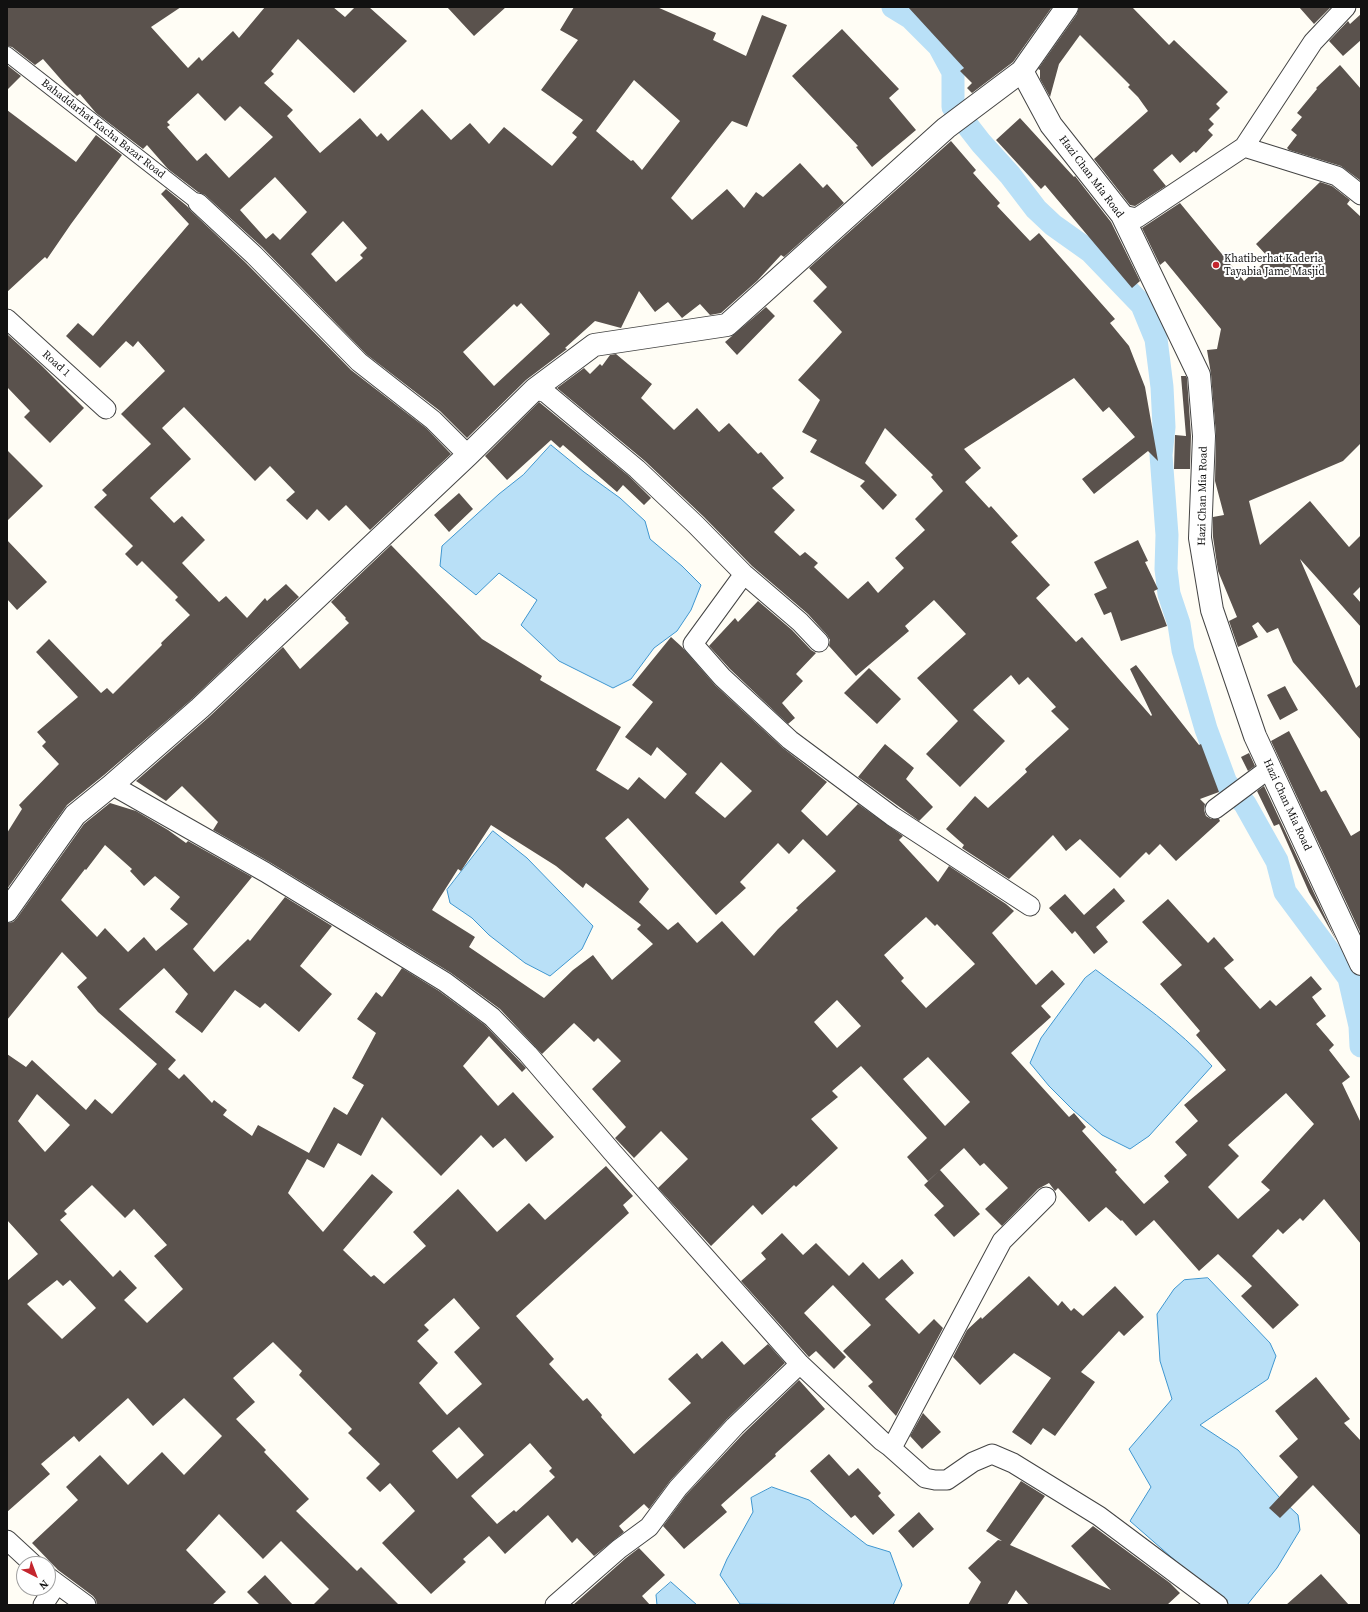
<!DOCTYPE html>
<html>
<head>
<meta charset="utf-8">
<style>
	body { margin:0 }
	#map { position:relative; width:1368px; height:1612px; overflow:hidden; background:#fffdf5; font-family:"Source Serif 4",serif }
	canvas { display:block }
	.frame { position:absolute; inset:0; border:8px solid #111; pointer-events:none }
	.north { position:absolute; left:16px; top:1556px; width:40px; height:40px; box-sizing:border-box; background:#fff; border:1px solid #a0a0a0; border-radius:50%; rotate:138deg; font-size:11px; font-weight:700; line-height:16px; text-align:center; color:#111 }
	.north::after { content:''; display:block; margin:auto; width:14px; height:18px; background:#c4262e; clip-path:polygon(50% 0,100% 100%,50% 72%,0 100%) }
</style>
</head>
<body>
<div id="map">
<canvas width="1368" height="1612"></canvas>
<div class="frame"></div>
<div class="north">N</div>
</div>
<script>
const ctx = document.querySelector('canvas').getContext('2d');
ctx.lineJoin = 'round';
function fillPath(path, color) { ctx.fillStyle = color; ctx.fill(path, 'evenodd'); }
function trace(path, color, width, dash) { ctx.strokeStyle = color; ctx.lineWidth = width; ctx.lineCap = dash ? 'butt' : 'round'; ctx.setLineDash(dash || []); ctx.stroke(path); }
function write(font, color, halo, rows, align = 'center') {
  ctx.font = font + ' "Source Serif 4",serif'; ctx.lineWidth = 4; ctx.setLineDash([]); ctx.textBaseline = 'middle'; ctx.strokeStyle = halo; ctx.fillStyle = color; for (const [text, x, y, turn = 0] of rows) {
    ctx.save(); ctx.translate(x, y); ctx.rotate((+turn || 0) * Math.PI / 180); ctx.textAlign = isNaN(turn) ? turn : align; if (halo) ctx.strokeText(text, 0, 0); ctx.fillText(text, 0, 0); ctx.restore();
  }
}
const water = new Path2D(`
	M 551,445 L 584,472 L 620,498 L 645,521 L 650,539 L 682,566 L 701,585 L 691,610 L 677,631 L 654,648 L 631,679 L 613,688 L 559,661 L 521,625 L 537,600 L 499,573 L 476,595 L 440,566 L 442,546 L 499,494 L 523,475 Z
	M 493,831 L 527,858 L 593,926 L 582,949 L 550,976 L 525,963 L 489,935 L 472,918 L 450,903 L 447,890 Z
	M 1096,970 C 1136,1000 1179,1029 1212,1066 L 1149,1136 L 1130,1149 L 1102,1135 L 1073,1110 L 1049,1086 L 1030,1063 L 1041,1038 L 1085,978 Z
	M 1208,1278 L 1270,1343 L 1276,1356 L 1268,1379 L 1200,1425 L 1238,1450 L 1279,1497 L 1298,1515 L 1300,1530 L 1277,1568 L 1247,1605 L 1226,1605 L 1130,1521 L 1151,1487 L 1129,1449 L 1172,1399 L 1160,1361 L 1157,1314 L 1174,1289 L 1184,1280 Z
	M 772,1487 L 809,1500 L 867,1545 L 890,1552 L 902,1585 L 893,1605 L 740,1604 L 720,1575 L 727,1559 L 753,1512 L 751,1498 Z
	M 671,1582 L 697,1605 L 657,1605 L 656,1595 Z`);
fillPath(water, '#b9e0f7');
trace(water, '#3f96cf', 1);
trace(new Path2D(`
	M 893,7 L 911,18 L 939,46 L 953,72 L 953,107 L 981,143 L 1010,175 L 1036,209 L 1053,225 L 1091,252 L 1142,305 L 1156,339 L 1162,387 L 1164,427 L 1161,455 L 1167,535 L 1166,569 L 1169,594 L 1179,624 L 1183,650 L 1206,729 L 1226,783 L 1245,804 L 1277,861 L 1285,892 L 1349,978 L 1360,1026 L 1361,1046`), '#b9e0f7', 23);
fillPath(new Path2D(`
	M 7,7 L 181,7 L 151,27 L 188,68 L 199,57 L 202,61 L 233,31 L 239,38 L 265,7 L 333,7 L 345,17 L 355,7 L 369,7 L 407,41 L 354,93 L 298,39 L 271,71 L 274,74 L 264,83 L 293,110 L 287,116 L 320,153 L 360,118 L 377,137 L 381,133 L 388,141 L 422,109 L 451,140 L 470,123 L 489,144 L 504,127 L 552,166 L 577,137 L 572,133 L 583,120 L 541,90 L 578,40 L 560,30 L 574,7 L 657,7 L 716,33 L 713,40 L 746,56 L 762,15 L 787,25 L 747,127 L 732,121 L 671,198 L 692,220 L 727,189 L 744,208 L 756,192 L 763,197 L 800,163 L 823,188 L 827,184 L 844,203 L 784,257 L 781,255 L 757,281 L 721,313 L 710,315 L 700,304 L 682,318 L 668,302 L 655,312 L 639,291 L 621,328 L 595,321 L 565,348 L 567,349 L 526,380 L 467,438 L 440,411 L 366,354 L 262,247 L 205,195 L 198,192 L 168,169 L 147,145 L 143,149 L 96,113 L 80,94 L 77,96 L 64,83 L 43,59 L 35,65 L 12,47 L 7,46 ZM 634,80 L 680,121 L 642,170 L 633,160 L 631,161 L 596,131 ZM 198,93 L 225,121 L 240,106 L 273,137 L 229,178 L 206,153 L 197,161 L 167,127 L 170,125 L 167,122 ZM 275,177 L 307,212 L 280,240 L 273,233 L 266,239 L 240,210 ZM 343,221 L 367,248 L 360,255 L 363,258 L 336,282 L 311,254 ZM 521,303 L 550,334 L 494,386 L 463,352 L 514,304 L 517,307 Z
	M 447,7 L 506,7 L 474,36 Z
	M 908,7 L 1052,7 L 1013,62 L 972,93 L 967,88 L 972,83 L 960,71 L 964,68 Z
	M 1079,7 L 1132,7 L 1169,45 L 1174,40 L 1228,92 L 1216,104 L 1220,108 L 1209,119 L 1214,124 L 1208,130 L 1213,135 L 1196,153 L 1194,151 L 1180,163 L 1172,154 L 1153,170 L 1166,186 L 1135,206 L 1130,205 L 1094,159 L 1148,111 L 1138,97 L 1128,87 L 1130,85 L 1080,35 L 1059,64 L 1050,97 L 1040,79 L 1040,70 L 1038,69 L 1077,14 Z
	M 1299,7 L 1331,7 L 1314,24 Z
	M 1361,14 L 1361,40 L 1343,56 L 1329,41 L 1348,21 L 1350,24 Z
	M 842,29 L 899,89 L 889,98 L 916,130 L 872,167 L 856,147 L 858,146 L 792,76 Z
	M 7,65 L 21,76 L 7,90 Z
	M 1340,65 L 1361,89 L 1361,181 L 1341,166 L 1289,150 L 1287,148 L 1297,135 L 1291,130 L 1302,117 L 1297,113 L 1317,89 L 1316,88 Z
	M 7,110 L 76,162 L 96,135 L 122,155 L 71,224 L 47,259 L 45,257 L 7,292 Z
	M 1020,118 L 1074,177 L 1075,176 L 1111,222 L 1140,281 L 1132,288 L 1045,185 L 1041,189 L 996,140 Z
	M 951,141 L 976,170 L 973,173 L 1000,203 L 997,206 L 1030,241 L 1039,233 L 1115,319 L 1110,323 L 1129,346 L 1145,387 L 1158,461 L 1148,451 L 1094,494 L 1082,479 L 1135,437 L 1109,407 L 1103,412 L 1074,378 L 964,449 L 981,468 L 965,482 L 989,508 L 991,506 L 1018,536 L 1011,542 L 1050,585 L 1036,598 L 1076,642 L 1082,637 L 1151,716 L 1152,715 L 1130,669 L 1136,665 L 1199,745 L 1201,744 L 1219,792 L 1200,799 L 1205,804 L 1204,810 L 1206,816 L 1211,819 L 1219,819 L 1220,821 L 1176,861 L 1160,844 L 1149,855 L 1146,852 L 1120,878 L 1080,839 L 1066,851 L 1053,835 L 1009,879 L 962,848 L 964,845 L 946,829 L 975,796 L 988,808 L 1027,772 L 1025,769 L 1038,757 L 1069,729 L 1051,711 L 1056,707 L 1028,677 L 1019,685 L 1011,675 L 973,710 L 1005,741 L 960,787 L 926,754 L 958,721 L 917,678 L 966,634 L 934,600 L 905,626 L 909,631 L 856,676 L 829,646 L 830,640 L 827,635 L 808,614 L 752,566 L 704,517 L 645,461 L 557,388 L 584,368 L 590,374 L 600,364 L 602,366 L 610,355 L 616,354 L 652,384 L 641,398 L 674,430 L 697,408 L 719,432 L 729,423 L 758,454 L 761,452 L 784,478 L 772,488 L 795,510 L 774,532 L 800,556 L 805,552 L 818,563 L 814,567 L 848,599 L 868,581 L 878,593 L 904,568 L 895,558 L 925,530 L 915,519 L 943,491 L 931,477 L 933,475 L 885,428 L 865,463 L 897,495 L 883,510 L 860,486 L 865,481 L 810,452 L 817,440 L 802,432 L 820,400 L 798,380 L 842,332 L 813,301 L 827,287 L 809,268 Z
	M 1320,182 L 1332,186 L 1350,200 L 1347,204 L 1361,217 L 1361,443 L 1343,461 L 1249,501 L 1260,545 L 1310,501 L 1349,547 L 1361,535 L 1361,586 L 1353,594 L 1361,603 L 1361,627 L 1300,559 L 1356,688 L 1361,684 L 1361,740 L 1293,662 L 1278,628 L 1267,633 L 1258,622 L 1252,626 L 1258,637 L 1238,647 L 1229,621 L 1237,617 L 1218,571 L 1213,537 L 1213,517 L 1224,515 L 1215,481 L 1216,435 L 1211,374 L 1207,350 L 1217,349 L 1221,329 L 1165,261 L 1160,265 L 1142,228 L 1180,203 L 1244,281 L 1269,258 L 1256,244 Z
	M 166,189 L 187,206 L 191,211 L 246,263 L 351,370 L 426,428 L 451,454 L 370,530 L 346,505 L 329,521 L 317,509 L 307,520 L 286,500 L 295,492 L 270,466 L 255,481 L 184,407 L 162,428 L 191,459 L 150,498 L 174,523 L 182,516 L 205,540 L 182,563 L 219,602 L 226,596 L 247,618 L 265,598 L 267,601 L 286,584 L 299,597 L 192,699 L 104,775 L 67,805 L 7,889 L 7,833 L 22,809 L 19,805 L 59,764 L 42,746 L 46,742 L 37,732 L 78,697 L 36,652 L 49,639 L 101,693 L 107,688 L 113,694 L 162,645 L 161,643 L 190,615 L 175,600 L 178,597 L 142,561 L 137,566 L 125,554 L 133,546 L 94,507 L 107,495 L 102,490 L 151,444 L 121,414 L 165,371 L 138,341 L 133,347 L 126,341 L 100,368 L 66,336 L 78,323 L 93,336 L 189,224 L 161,194 Z
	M 766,307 L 775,316 L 737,355 L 725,342 Z
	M 7,334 L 42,366 L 84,408 L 50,443 L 24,417 L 30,411 L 7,387 Z
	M 1181,376 L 1186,376 L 1187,378 L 1191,436 L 1190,469 L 1174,469 L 1175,435 L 1186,436 Z
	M 539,402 L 630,477 L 651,498 L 644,505 L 623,485 L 617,492 L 563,445 L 560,448 L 551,440 L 507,480 L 485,456 Z
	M 7,450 L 43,486 L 7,521 Z
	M 459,493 L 473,509 L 449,532 L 434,515 Z
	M 7,540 L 47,582 L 17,610 L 7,599 Z
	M 1138,540 L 1148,561 L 1145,562 L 1158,589 L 1154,591 L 1167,626 L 1121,641 L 1111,612 L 1104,615 L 1094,594 L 1107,588 L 1094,562 Z
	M 391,545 L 482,639 L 542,676 L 540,680 L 621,727 L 596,770 L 628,790 L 639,777 L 665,799 L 687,774 L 657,747 L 651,756 L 625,737 L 653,702 L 632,685 L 671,637 L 682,647 L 715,685 L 783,748 L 827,782 L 801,811 L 827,836 L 858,804 L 903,836 L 899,840 L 938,882 L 949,866 L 1006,904 L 1014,911 L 992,933 L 1036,985 L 1052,970 L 1065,984 L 1041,1006 L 1051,1017 L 1011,1053 L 1069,1117 L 1074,1113 L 1086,1127 L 1082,1131 L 1117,1170 L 1115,1172 L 1144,1204 L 1169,1182 L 1164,1176 L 1187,1155 L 1175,1142 L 1198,1121 L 1184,1105 L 1226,1070 L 1196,1035 L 1200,1031 L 1160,984 L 1182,965 L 1142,922 L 1168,899 L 1208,943 L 1214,937 L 1234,960 L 1224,968 L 1260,1009 L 1270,1000 L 1276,1006 L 1311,976 L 1322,989 L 1312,997 L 1326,1016 L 1316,1024 L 1334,1045 L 1329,1050 L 1350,1077 L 1342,1083 L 1361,1123 L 1361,1244 L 1324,1199 L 1303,1221 L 1300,1218 L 1283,1234 L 1278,1229 L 1252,1256 L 1299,1305 L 1273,1329 L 1241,1296 L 1252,1286 L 1218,1254 L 1199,1271 L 1154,1220 L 1136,1236 L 1122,1220 L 1121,1221 L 1106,1207 L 1089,1222 L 1058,1188 L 1055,1191 L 1049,1183 L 1038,1189 L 1002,1226 L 985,1209 L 1008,1188 L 984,1163 L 980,1166 L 964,1148 L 928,1181 L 907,1157 L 927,1138 L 861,1066 L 832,1091 L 838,1097 L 811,1119 L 838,1148 L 796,1187 L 794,1185 L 762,1215 L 753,1205 L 711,1246 L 658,1188 L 688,1159 L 661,1131 L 634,1158 L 615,1138 L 626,1127 L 592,1089 L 621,1061 L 598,1038 L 594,1042 L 574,1023 L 542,1054 L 500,1009 L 451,973 L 271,863 L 213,830 L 218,822 L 182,786 L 166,801 L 136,781 L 209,717 L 283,647 L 300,669 L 349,623 L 345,619 L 346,618 L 331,602 ZM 721,762 L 752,791 L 725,818 L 695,793 ZM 628,818 L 716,915 L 746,888 L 740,882 L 778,843 L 789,854 L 803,839 L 836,871 L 796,908 L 798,910 L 778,929 L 754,956 L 722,921 L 697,943 L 678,922 L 668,930 L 639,902 L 649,889 L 605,838 ZM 491,825 L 556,866 L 583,888 L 586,883 L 641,925 L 637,929 L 653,944 L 612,980 L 593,955 L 573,970 L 544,998 L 469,947 L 475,937 L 432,910 L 458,869 L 461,871 ZM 926,917 L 935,926 L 937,924 L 975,964 L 926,1008 L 901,981 L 904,978 L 884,955 ZM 837,1000 L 861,1026 L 837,1048 L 814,1022 ZM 928,1057 L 970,1102 L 945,1126 L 903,1079 ZM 1286,1093 L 1314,1124 L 1261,1182 L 1270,1190 L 1238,1219 L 1208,1187 L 1239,1156 L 1228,1145 Z
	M 758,601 L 792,630 L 811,650 L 816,653 L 796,674 L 803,681 L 782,703 L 795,718 L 788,724 L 730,669 L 709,646 L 735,618 L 738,622 Z
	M 869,668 L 901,699 L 877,724 L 844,693 Z
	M 1285,686 L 1298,710 L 1280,720 L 1267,695 Z
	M 1289,731 L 1321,792 L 1326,790 L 1351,836 L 1361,830 L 1361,934 L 1271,741 Z
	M 885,744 L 914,768 L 906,779 L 933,807 L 919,821 L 858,777 Z
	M 1249,753 L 1255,766 L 1248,771 L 1241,757 Z
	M 1264,786 L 1336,940 L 1309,892 L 1279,824 L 1274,826 L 1257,791 Z
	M 110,803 L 136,811 L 168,830 L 186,843 L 188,841 L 252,877 L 193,949 L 214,972 L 248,939 L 250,941 L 285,897 L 332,926 L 300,966 L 332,994 L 299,1032 L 265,1003 L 260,1008 L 235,990 L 202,1033 L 175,1012 L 188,994 L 164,968 L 119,1009 L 176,1060 L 168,1069 L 179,1079 L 184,1074 L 212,1103 L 214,1100 L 227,1110 L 223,1115 L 252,1136 L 258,1125 L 309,1153 L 334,1107 L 347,1115 L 364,1085 L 352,1078 L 376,1033 L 357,1019 L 376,992 L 382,997 L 402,968 L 439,991 L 485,1025 L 526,1068 L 522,1072 L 489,1036 L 463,1066 L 498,1106 L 513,1092 L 554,1137 L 526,1162 L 505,1138 L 493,1148 L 481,1135 L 441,1176 L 382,1117 L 361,1156 L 338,1143 L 324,1168 L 307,1159 L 288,1193 L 323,1232 L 372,1174 L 393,1192 L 343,1250 L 371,1277 L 374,1275 L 384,1284 L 426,1246 L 413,1232 L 458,1189 L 497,1232 L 529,1203 L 545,1220 L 606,1166 L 633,1196 L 623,1205 L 629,1213 L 516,1316 L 554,1359 L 549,1364 L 583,1401 L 587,1398 L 602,1415 L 601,1417 L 634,1454 L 691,1403 L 668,1379 L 697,1353 L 702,1359 L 722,1341 L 744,1365 L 768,1344 L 785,1363 L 727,1419 L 670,1481 L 649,1509 L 644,1504 L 619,1526 L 624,1532 L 594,1556 L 577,1538 L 572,1543 L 548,1515 L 505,1554 L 489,1536 L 463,1559 L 466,1562 L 431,1594 L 382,1543 L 415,1511 L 390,1483 L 380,1492 L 366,1478 L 380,1464 L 348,1433 L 352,1429 L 299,1375 L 302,1371 L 273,1342 L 233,1378 L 255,1402 L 236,1419 L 266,1450 L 264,1452 L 309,1499 L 296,1511 L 357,1571 L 361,1567 L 399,1605 L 313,1605 L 329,1589 L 281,1541 L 263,1559 L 219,1514 L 186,1550 L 226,1592 L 212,1605 L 97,1605 L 96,1600 L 93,1596 L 58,1570 L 32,1543 L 78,1500 L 66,1487 L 100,1455 L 128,1485 L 162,1452 L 184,1475 L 222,1436 L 184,1398 L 153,1426 L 128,1398 L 79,1442 L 74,1436 L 41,1464 L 50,1474 L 7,1512 L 7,1281 L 38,1254 L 7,1220 L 7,1054 L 26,1067 L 32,1060 L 86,1110 L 95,1099 L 112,1114 L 157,1064 L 98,1012 L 77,987 L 87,978 L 62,952 L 7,1020 L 7,923 L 13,922 L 17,918 L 84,824 ZM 105,845 L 132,869 L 130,871 L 144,886 L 155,876 L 180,897 L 170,909 L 188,924 L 156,951 L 144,937 L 128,952 L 105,928 L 97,937 L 61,900 L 85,869 L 86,870 ZM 37,1094 L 70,1125 L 45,1152 L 18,1121 ZM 92,1185 L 125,1218 L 134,1209 L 167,1245 L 154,1256 L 183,1289 L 147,1323 L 124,1300 L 137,1288 L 120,1270 L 113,1277 L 60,1220 L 67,1214 L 64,1211 ZM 57,1280 L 63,1286 L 70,1280 L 96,1308 L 62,1339 L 27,1304 ZM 454,1298 L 480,1328 L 454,1352 L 482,1384 L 447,1415 L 419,1383 L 438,1363 L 417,1341 L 429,1330 L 424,1325 ZM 459,1427 L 484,1455 L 457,1479 L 432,1451 ZM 530,1443 L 552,1468 L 549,1471 L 555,1477 L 516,1512 L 514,1510 L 497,1524 L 471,1496 Z
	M 1114,888 L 1125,901 L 1096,927 L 1108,942 L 1094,954 L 1075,931 L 1072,934 L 1049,908 L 1065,894 L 1084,915 Z
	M 940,1170 L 980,1214 L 954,1237 L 934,1215 L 944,1206 L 924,1185 Z
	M 782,1233 L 803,1255 L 816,1243 L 849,1276 L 863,1262 L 879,1279 L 902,1259 L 914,1273 L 885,1299 L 919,1334 L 934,1319 L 943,1328 L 896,1416 L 868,1386 L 873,1382 L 843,1351 L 871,1325 L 833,1285 L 804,1313 L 846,1357 L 834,1369 L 816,1351 L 809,1357 L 808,1356 L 741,1281 L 766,1259 L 761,1253 Z
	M 1029,1276 L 1058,1306 L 1062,1301 L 1071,1311 L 1074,1308 L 1083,1316 L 1115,1286 L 1144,1317 L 1124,1336 L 1119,1331 L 1081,1372 L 1095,1382 L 1055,1436 L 1043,1428 L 1031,1445 L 1012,1432 L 1051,1378 L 1014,1353 L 980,1385 L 953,1357 L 967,1330 L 981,1317 L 982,1319 Z
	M 1316,1377 L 1350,1419 L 1344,1423 L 1361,1441 L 1361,1536 L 1313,1485 L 1280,1518 L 1269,1508 L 1298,1477 L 1279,1456 L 1298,1439 L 1275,1411 Z
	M 799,1380 L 825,1409 L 775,1454 L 776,1456 L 721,1505 L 727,1512 L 684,1549 L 663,1526 L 686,1495 L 743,1434 Z
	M 923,1413 L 941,1432 L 922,1449 L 910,1436 Z
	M 829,1454 L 849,1476 L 858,1468 L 881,1493 L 878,1496 L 895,1515 L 873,1535 L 855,1515 L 851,1518 L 810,1471 Z
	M 1021,1481 L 1045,1496 L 1010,1545 L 1111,1590 L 1071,1546 L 1093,1526 L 1170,1583 L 1180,1593 L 1167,1605 L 1029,1605 L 1016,1590 L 1007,1605 L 968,1605 L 981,1582 L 968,1568 L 998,1540 L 1002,1541 L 986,1531 Z
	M 919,1512 L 934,1529 L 913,1548 L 898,1531 Z
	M 639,1548 L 665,1575 L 642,1596 L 650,1605 L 573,1605 L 626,1558 Z
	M 1321,1574 L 1349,1605 L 1286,1605 Z
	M 265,1575 L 293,1605 L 260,1605 L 247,1592 Z`), '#5a524d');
const pedestrian = new Path2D(`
	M 7,54 L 198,203`);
const minor = new Path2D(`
	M 1244,147 L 1313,42 L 1346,7
	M 198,203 L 254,255 L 359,362 L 433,420 L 468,455
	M 1122,215 L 1137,218 L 1244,147 L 1337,176 L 1361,195
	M 7,319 L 106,409
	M 535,389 L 546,393 L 637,469 L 696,525 L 744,574 L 800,622 L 819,642
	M 744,574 L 693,644 L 722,677 L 790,740 L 892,816 L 1030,906
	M 112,785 L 265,872 L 445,982 L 492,1017 L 528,1054 L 613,1153 L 800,1364 L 882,1441 L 889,1446 L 925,1478 L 935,1480 L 947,1480 L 973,1462 L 992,1454 L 1013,1463 L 1099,1516 L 1218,1605
	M 1215,809 L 1270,768
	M 889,1446 L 895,1442 L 1002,1241 L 1046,1197
	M 7,1540 L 33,1564
	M 48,1577 L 86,1605
	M 43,1605 L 56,1585
	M 555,1605 L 619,1549 L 649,1527 L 678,1488 L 735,1426 L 800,1364`);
const tertiary = new Path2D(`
	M 1022,71 L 1051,125 L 1122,215 L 1199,375 L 1204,436 L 1200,538 L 1212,610 L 1255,736 L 1361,964
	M 7,911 L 75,815 L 112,785 L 200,708 L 468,455 L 535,389 L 594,345 L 727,325 L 946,128 L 1022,71 L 1067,7`);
trace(pedestrian, '#444', 16);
trace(minor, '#444', 21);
trace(tertiary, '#444', 24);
trace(pedestrian, '#fff', 14);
trace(minor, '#fff', 19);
trace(tertiary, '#fff', 22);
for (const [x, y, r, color] of [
	[1216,265,4,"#c4262e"]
]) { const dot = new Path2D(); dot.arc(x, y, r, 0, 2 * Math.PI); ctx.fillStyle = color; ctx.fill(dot); trace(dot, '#fff', 1.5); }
write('11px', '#111', '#fff', [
	["Bahaddarhat Kacha Bazar Road",103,129,38],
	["Hazi Chan Mia Road",1091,177,53],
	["Road 1",56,364,42],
	["Hazi Chan Mia Road",1203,496,-89],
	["Hazi Chan Mia Road",1287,805,65]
]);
write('11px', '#111', '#fff', [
	["Khatiberhat Kaderia",1224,259],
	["Tayabia Jame Masjid",1224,272]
], 'left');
</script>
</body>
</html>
